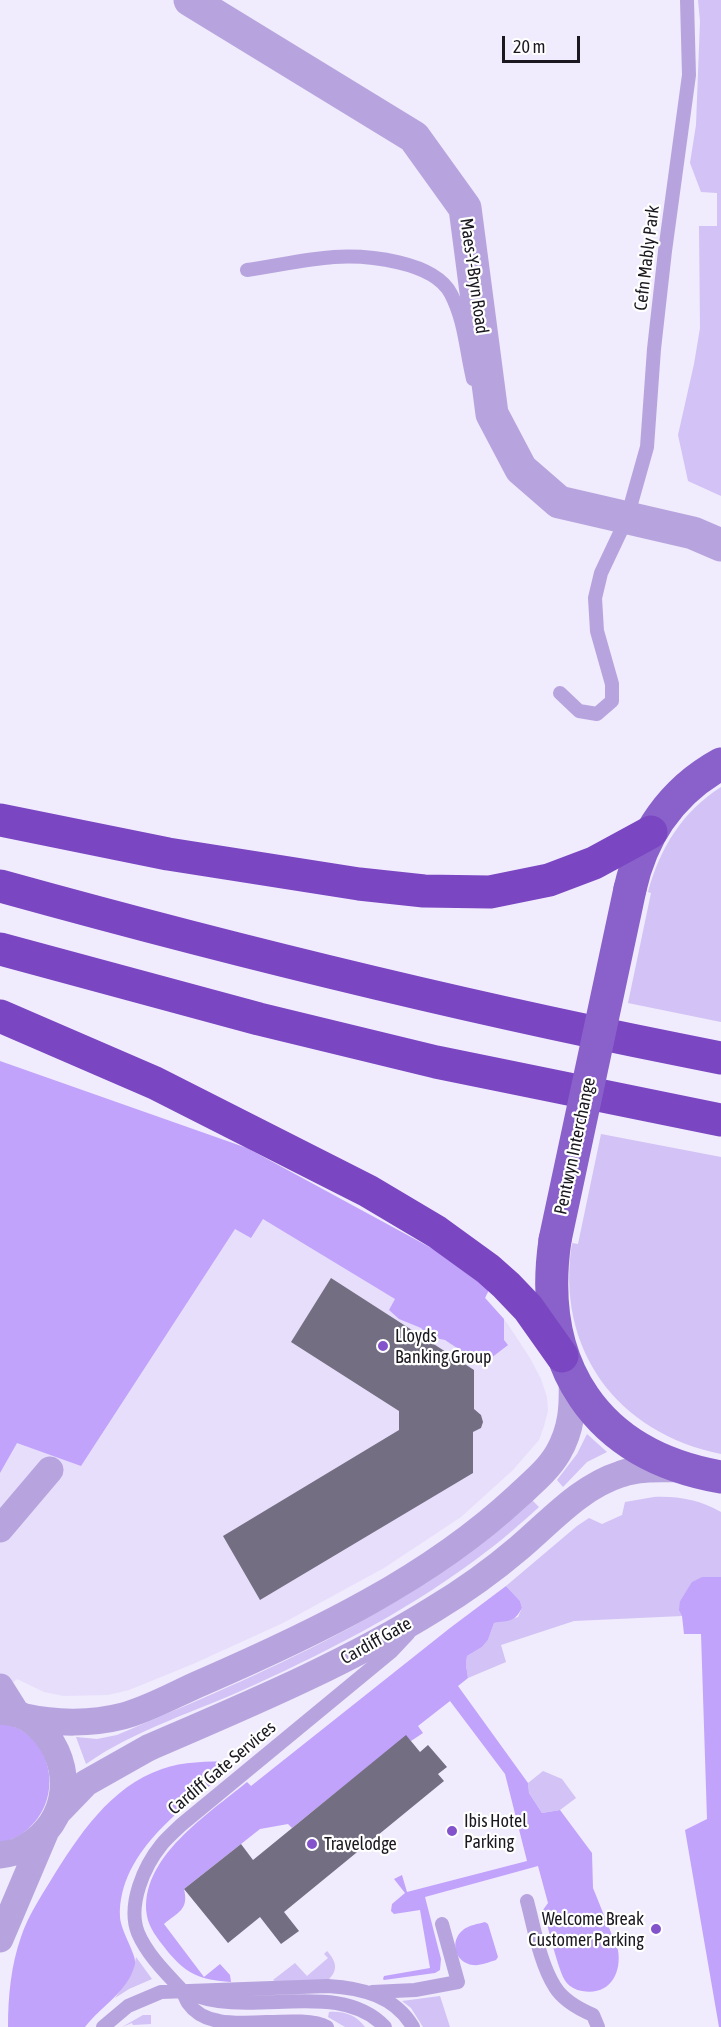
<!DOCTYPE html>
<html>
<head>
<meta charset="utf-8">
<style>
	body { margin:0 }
	#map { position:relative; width:721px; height:2027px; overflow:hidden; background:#f0ebfd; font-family:"Asap Condensed",sans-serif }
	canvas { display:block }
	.scale { position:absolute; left:502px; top:36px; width:78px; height:27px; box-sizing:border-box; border:3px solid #1b1820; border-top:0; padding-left:8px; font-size:18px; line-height:21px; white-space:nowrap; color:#1b1820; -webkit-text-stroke:4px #fff; paint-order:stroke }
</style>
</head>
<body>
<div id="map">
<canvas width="721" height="2027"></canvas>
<div class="scale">20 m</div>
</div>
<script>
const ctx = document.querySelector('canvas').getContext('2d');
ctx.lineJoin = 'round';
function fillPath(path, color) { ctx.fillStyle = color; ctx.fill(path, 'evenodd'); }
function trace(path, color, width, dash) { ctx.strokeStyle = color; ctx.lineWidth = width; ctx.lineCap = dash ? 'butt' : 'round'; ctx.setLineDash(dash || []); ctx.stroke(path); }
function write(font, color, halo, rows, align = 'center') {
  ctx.font = font + ' "Asap Condensed",sans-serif'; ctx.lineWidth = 4.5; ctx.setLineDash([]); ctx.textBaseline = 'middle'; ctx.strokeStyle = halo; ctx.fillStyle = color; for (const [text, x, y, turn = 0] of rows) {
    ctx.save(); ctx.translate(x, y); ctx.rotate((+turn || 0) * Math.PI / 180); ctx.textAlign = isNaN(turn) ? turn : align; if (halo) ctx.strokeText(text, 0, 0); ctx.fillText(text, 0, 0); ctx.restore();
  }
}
fillPath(new Path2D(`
	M 245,1155 L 485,1297 L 507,1323 L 530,1358 L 541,1379 L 547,1397 L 548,1411 L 544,1426 L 539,1440 L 513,1470 L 461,1517 L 384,1568 L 283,1623 L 193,1664 L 129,1690 L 108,1695 L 64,1696 L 44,1692 L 17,1679 L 8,1687 L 0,1686 L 0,1450 Z`), '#e7defb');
fillPath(new Path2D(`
	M 698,0 L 721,0 L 721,496 L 688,481 L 678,435 L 694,364 L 700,328 L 699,226 L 717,226 L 717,193 L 701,192 L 690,163 L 696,125 L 700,21 Z
	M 721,787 L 721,1022 L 628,1003 L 651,893 L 648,892 C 660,848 682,812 721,787 Z
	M 601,1134 L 721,1157 L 721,1454 C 617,1433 555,1349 572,1243 L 578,1244 Z
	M 587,1434 L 607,1452 L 587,1462 L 563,1487 L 557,1480 L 577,1454 Z
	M 654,1497 C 678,1496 700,1500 721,1512 L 721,1577 L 703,1577 L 693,1582 L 680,1601 L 682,1616 L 574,1621 L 501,1645 L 506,1662 L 468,1678 L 466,1665 L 467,1656 L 482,1647 L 488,1640 L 494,1623 L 518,1617 L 522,1608 L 520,1601 L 506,1586 L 577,1526 L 589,1518 L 602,1524 L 622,1515 L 625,1502 Z
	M 532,1500 L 539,1507 C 522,1522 505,1538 487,1551 C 416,1606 335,1648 254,1685 C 198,1711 136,1729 86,1764 L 76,1737 L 97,1739 L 117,1735 C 263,1673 415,1610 532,1500 Z
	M 543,1771 L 562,1779 L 576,1798 L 560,1810 L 542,1813 L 529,1793 L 528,1783 Z
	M 327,1951 C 336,1961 339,1970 328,1980 L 276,1982 L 273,1980 L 295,1963 L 307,1976 L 328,1958 L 324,1954 Z
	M 136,1957 L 152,1979 L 129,1989 L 115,1998 C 124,1985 134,1972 136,1957 Z
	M 440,1996 L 450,2027 L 423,2027 L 411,2008 L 402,2001 Z
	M 329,2012 C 344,2011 356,2015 365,2027 L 345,2027 L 328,2017 Z
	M 143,2015 L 151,2015 L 151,2024 L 133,2025 L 132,2023 L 122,2027 Z`), '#d2c2f5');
fillPath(new Path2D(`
	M 0,1061 L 247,1148 L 435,1250 L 489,1290 L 485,1298 L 504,1319 L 504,1340 L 508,1345 L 482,1365 L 476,1357 L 463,1352 L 445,1340 L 430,1337 L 421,1328 L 399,1319 L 389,1310 L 395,1299 L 263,1219 L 251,1238 L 235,1229 L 81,1466 L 17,1443 L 0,1473 Z
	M 702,1577 L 721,1577 L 721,2027 L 719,2027 L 685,1830 L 707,1819 L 701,1634 L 684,1634 L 682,1616 L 679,1610 L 680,1601 L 692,1582 Z
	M 506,1586 L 520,1601 L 522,1608 C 514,1623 509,1620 494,1623 L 488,1640 L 482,1647 L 467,1656 L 466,1665 L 468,1678 L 458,1686 L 528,1783 L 529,1793 L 542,1813 L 560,1810 L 592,1853 L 593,1888 L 618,1950 C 622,1974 609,1996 582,1991 C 576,1990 570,1987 566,1982 C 558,1971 548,1926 543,1910 L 548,1903 L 538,1866 L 425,1897 L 441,1959 L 440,1970 L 435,1973 L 384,1980 L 383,1979 L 384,1976 L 430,1968 L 420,1910 L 394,1914 L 391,1911 L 392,1904 L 405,1893 L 394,1879 L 402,1875 L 407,1892 L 527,1861 L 505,1774 L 450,1701 L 418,1726 L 423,1733 L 411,1741 L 406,1736 L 292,1828 L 288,1824 L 260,1829 L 184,1889 C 189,1910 178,1912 164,1924 L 204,1977 L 220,1964 L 230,1975 L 231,1982 C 200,1980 185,1974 165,1948 C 158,1939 149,1928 147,1916 C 138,1858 210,1813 247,1782 L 251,1786 L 450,1628 Z
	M 0,1723 C 51,1730 66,1795 29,1828 C 22,1835 11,1841 0,1842 Z
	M 230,1761 L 235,1766 C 189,1803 118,1850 120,1917 C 121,1932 137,1955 135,1964 C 128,1992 101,2006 85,2027 L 8,2027 C 8,1997 11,1965 21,1937 C 28,1916 40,1898 51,1880 C 79,1835 110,1787 162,1769 C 183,1761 208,1762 230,1761 Z
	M 485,1922 L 488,1924 L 498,1957 L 496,1960 C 489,1962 480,1966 473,1965 C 455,1963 449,1941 463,1930 C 469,1925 478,1924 485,1922 Z`), '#c1a3fb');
fillPath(new Path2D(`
	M 331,1278 L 474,1370 L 474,1409 L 481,1415 L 483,1422 L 481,1428 L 473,1432 L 473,1473 L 260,1600 L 223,1536 L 399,1430 L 399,1411 L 291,1342 Z
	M 406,1735 L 420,1752 L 428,1745 L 447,1767 L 438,1774 L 444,1781 L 284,1912 L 299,1931 L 281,1944 L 260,1917 L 228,1943 L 184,1889 L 241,1844 L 253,1860 Z`), '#746e82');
trace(new Path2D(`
	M 247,270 C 276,266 305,259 334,257 C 367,255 434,261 451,294 C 465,321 466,350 473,379
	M 560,693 L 579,711 L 597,714 L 612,701 L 612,684 L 597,631 L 595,598 L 601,573 L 627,518 L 647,447 L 654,349 L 665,251 L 689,75 L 687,0
	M 527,1901 C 534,1927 540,1964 555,1987 C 563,2000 579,2009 593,2015 L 598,2027
	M 372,1992 L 415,1990 L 458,1982 L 442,1924
	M 189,1993 C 250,2020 338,1977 385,2027
	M 103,2027 L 128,2006 L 161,1992 L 328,1986 C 362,1988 395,1996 413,2027
	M 327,2027 C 306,2015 247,2027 219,2021 C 207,2019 195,2013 188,2003 C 185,1998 184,1992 179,1987 C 164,1971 147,1954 138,1933 C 127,1905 144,1866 162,1844 C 168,1837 175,1831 181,1825 L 392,1651 L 408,1634`), '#b7a4de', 14);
trace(new Path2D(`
	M 0,1529 L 50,1470
	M 0,1687 L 17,1714
	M 0,1711 C 6,1712 13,1712 18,1714 C 29,1718 40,1727 47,1736 C 77,1776 65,1830 18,1851 C 13,1853 6,1854 0,1855
	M 25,1717 C 56,1724 92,1724 123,1716 C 150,1709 177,1693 203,1682 C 313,1634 429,1579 518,1496 C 532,1483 548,1470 558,1453 C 572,1429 573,1406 572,1379
	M 58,1812 L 86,1783 L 148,1748 C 245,1706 344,1665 434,1609 C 464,1591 492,1571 519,1548 C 551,1521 580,1487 621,1474 C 640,1467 663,1469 684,1469
	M 0,1939 L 45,1833`), '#b7a4de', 27);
trace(new Path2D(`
	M 190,0 L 414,137 L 465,208 L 492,414 L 521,469 L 559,502 L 693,533 L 721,545`), '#b7a4de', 33);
trace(new Path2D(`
	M 630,889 C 642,835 672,791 721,764
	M 555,1240 C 537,1365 595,1455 721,1477`), '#8a61cb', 33);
trace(new Path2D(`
	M 0,820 L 168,854 L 359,884 L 424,891 L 490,892 L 549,880 L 594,863 L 651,832
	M 0,886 C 238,952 478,1011 721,1058
	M 0,949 L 259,1019 L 436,1062 L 721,1120
	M 0,1016 L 155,1083 L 368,1191 L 437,1232 L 488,1269 L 506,1285 L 528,1308 L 562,1356`), '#7a46c2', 33);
trace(new Path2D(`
	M 555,1240 L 630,889`), '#8a61cb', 33);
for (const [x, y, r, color] of [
	[383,1346,6,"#8453cc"],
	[452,1831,6,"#8453cc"],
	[312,1844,6,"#8453cc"],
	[656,1929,6,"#8453cc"]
]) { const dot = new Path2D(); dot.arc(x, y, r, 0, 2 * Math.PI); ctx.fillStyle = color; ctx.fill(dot); trace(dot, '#fff', 2); }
write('18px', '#1b1820', '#fff', [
	["Cefn Mably Park",647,258,-83],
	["Maes-Y-Bryn Road",474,276,82],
	["Pentwyn Interchange",575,1146,-78],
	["Cardiff Gate",376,1641,-29],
	["Cardiff Gate Services",222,1768,-40]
]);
write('18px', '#1b1820', '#fff', [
	["Lloyds",395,1336],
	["Banking Group",395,1357],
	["Ibis Hotel",464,1821],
	["Parking",464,1842],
	["Travelodge",324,1844],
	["Welcome Break",644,1919,"right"],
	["Customer Parking",644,1940,"right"]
], 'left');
</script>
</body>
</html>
